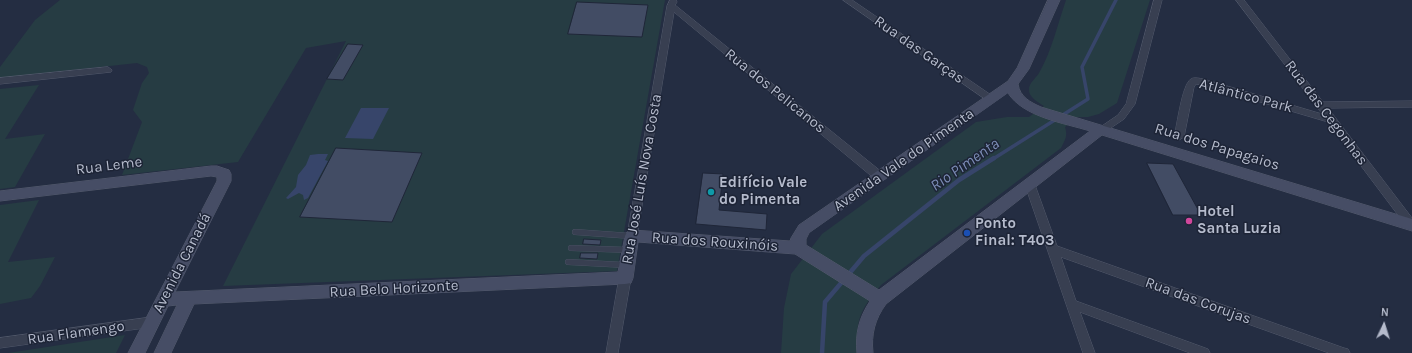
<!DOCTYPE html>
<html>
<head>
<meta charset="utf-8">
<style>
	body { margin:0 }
	#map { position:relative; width:1412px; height:353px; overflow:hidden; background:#242d42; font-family:Karla,sans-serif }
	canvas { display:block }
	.north { position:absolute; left:1364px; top:305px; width:40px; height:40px; -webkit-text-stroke:3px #1d2436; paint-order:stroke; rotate:4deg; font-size:11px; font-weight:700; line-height:16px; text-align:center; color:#b5bbcc }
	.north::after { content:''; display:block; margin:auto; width:14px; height:18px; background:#b5bbcc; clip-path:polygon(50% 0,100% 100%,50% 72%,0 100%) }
</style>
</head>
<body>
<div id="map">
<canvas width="1412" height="353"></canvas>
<div class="north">N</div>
</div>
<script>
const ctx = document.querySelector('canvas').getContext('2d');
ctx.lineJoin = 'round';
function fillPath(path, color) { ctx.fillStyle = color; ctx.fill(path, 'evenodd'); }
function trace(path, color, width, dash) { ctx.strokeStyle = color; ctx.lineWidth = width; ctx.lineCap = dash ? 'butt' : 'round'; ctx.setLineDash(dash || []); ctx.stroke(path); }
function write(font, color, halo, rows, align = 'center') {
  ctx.font = font + ' Karla,sans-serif'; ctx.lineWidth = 3; ctx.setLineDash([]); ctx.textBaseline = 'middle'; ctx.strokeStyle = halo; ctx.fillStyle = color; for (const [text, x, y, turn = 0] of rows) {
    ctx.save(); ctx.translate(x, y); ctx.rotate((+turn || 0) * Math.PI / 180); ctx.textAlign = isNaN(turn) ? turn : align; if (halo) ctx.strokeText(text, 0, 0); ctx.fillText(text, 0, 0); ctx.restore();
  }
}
fillPath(new Path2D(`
	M 60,0 L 665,0 L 617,271 L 223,286 L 346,41 L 306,48 L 238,162 L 122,175 L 142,122 L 133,110 L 142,83 L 149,73 L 147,67 L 137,63 L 0,78 L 0,67 L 35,20 Z
	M 1066,0 L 1150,0 L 1117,103 L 1099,114 L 1088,117 L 1077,117 L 1065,127 C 1068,136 1065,140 1061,148 L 881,285 C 860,310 855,320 858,353 L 781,353 L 784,308 L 791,274 L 822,234 L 976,122 L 1007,117 L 1029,117 L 1044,106 C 1038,102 1028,97 1029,89 C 1029,83 1036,78 1039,73 C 1051,53 1058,23 1066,0 Z
	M 39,85 L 5,139 L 45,134 L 15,187 L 0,189 L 0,89 Z
	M 39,200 L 8,262 L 55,257 L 40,286 L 31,298 L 0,304 L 0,205 Z
	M 125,335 L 116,353 L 8,353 Z`), '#263c43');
fillPath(new Path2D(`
	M 361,108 L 389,108 L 373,139 L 345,138 Z
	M 318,154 L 328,154 L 325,160 L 328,161 L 308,198 L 304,200 L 303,195 L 299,193 L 288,199 L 286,198 L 296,187 L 298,175 L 306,165 L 310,155 Z`), '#37456a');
trace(new Path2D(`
	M 993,159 L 1088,99 L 1082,67 L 1116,0`), '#37456a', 3.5);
trace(new Path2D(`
	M 822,353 L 825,302 L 864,256 L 959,180 L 994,158`), '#37456a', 4.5);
const building = new Path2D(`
	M 577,2 L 648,5 L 642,37 L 568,34 Z
	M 348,44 L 363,45 L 343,80 L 327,79 Z
	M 336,148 L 422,153 L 392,222 L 300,217 Z
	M 1147,163 L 1173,164 L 1201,215 L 1173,215 Z
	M 703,173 L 723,174 L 719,210 L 767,214 L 766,230 L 696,224 Z
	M 584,239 L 601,240 L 600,245 L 583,244 Z
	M 581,253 L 598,253 L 597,259 L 580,258 Z`);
fillPath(building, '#424c64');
trace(building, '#1f2638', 1);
const lane = new Path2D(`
	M 575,232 L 631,236
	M 571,248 L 629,250
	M 568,262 L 625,265`);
const street = new Path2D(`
	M 670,0 L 676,0 L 677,2 L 675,5 L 883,173 L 884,176 L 883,179 L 875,179 L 674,12 L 637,236 L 636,239 L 632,240 L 628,239 L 627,236 L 667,6 Z
	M 843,0 L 852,0 L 994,97 L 996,99 L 994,101 L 988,101 Z
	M 1154,0 L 1162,0 L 1135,104 L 1124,119 L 1099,136 L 1093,136 L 1091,134 L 1093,132 L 1118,115 L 1126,104 Z
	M 1236,0 L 1244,0 L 1323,102 L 1412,101 L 1412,107 L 1328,108 L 1412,218 L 1412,228 L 1407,227 L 1328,122 L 1206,86 L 1196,84 L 1194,87 L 1184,137 L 1179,140 L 1176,139 L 1174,137 C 1177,126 1182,84 1191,79 C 1195,76 1206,80 1210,81 L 1322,114 Z
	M 108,67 L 112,70 L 111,72 L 0,84 L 0,78 Z
	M 1030,181 L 1034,182 L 1035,185 L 1057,246 L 1344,348 L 1348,349 L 1350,353 L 1329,353 L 1061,257 L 1076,301 L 1208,349 L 1210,353 L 1190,353 L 1080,312 L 1095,353 L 1083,353 L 1025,185 L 1026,182 Z
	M 625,273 L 629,275 L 631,278 L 618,353 L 606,353 L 619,278 L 621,275 Z
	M 152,317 L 156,318 L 158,322 L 156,326 L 152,327 L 0,348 L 0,338 Z`);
const secondary = new Path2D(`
	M 1048,0 L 1060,0 L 1029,69 L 1018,84 C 1020,97 1030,102 1041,107 L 1412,219 L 1412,231 L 1102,135 L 886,304 C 875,319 871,334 873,353 L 857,353 C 855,333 859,318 870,301 L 795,254 L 638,242 L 633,278 L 631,283 L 625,284 L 194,304 L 171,353 L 154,353 L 177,305 L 168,306 L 145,353 L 128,353 L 217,181 L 217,177 L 211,176 L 0,201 L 0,191 L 211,166 L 217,166 L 229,170 L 231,174 L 231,181 L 175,292 L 618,272 L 625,236 L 627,232 L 632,230 L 790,241 L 791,238 L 799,225 L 1008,81 L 1017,68 ZM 1008,93 C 1023,117 1064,123 1090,131 L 879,290 L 806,245 L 806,239 L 809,233 Z`);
trace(lane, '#535a6c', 6);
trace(street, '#535a6c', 1);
trace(secondary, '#535a6c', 1);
trace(lane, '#383f51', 5.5);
fillPath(street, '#383f51');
fillPath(secondary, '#464d65');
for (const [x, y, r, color] of [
	[711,192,4,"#0f9aa8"],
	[1189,221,4,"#d1479c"],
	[967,233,4,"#1a4fb4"]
]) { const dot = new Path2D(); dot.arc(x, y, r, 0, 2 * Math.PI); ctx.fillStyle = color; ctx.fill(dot); trace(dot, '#1d2436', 1.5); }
write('15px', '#b5bbcc', '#1d2436', [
	["Rua das Garças",919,50,35],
	["Rua dos Pelicanos",775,91,39],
	["Atlântico Park",1246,96,15],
	["Rua das Cegonhas",1326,113,53],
	["Rua dos Papagaios",1217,147,17],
	["Avenida Vale do Pimenta",904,160,-35],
	["Rua Leme",109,166,-7],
	["Rua José Luís Nova Costa",642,179,-80],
	["Rua dos Rouxinóis",715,242,4],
	["Avenida Canadá",182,263,-63],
	["Rua Belo Horizonte",394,289,-3],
	["Rua das Corujas",1198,301,20],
	["Rua Flamengo",76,333,-8]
]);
write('bold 15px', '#b5bbcc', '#1d2436', [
	["Edifício Vale",719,183],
	["do Pimenta",719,200],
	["Hotel",1197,212],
	["Santa Luzia",1197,229],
	["Ponto",975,224],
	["Final: T403",975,241]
], 'left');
write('italic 16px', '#7b8cb5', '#1d2436', [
	["Rio Pimenta",965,165,-35]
]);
</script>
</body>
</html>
